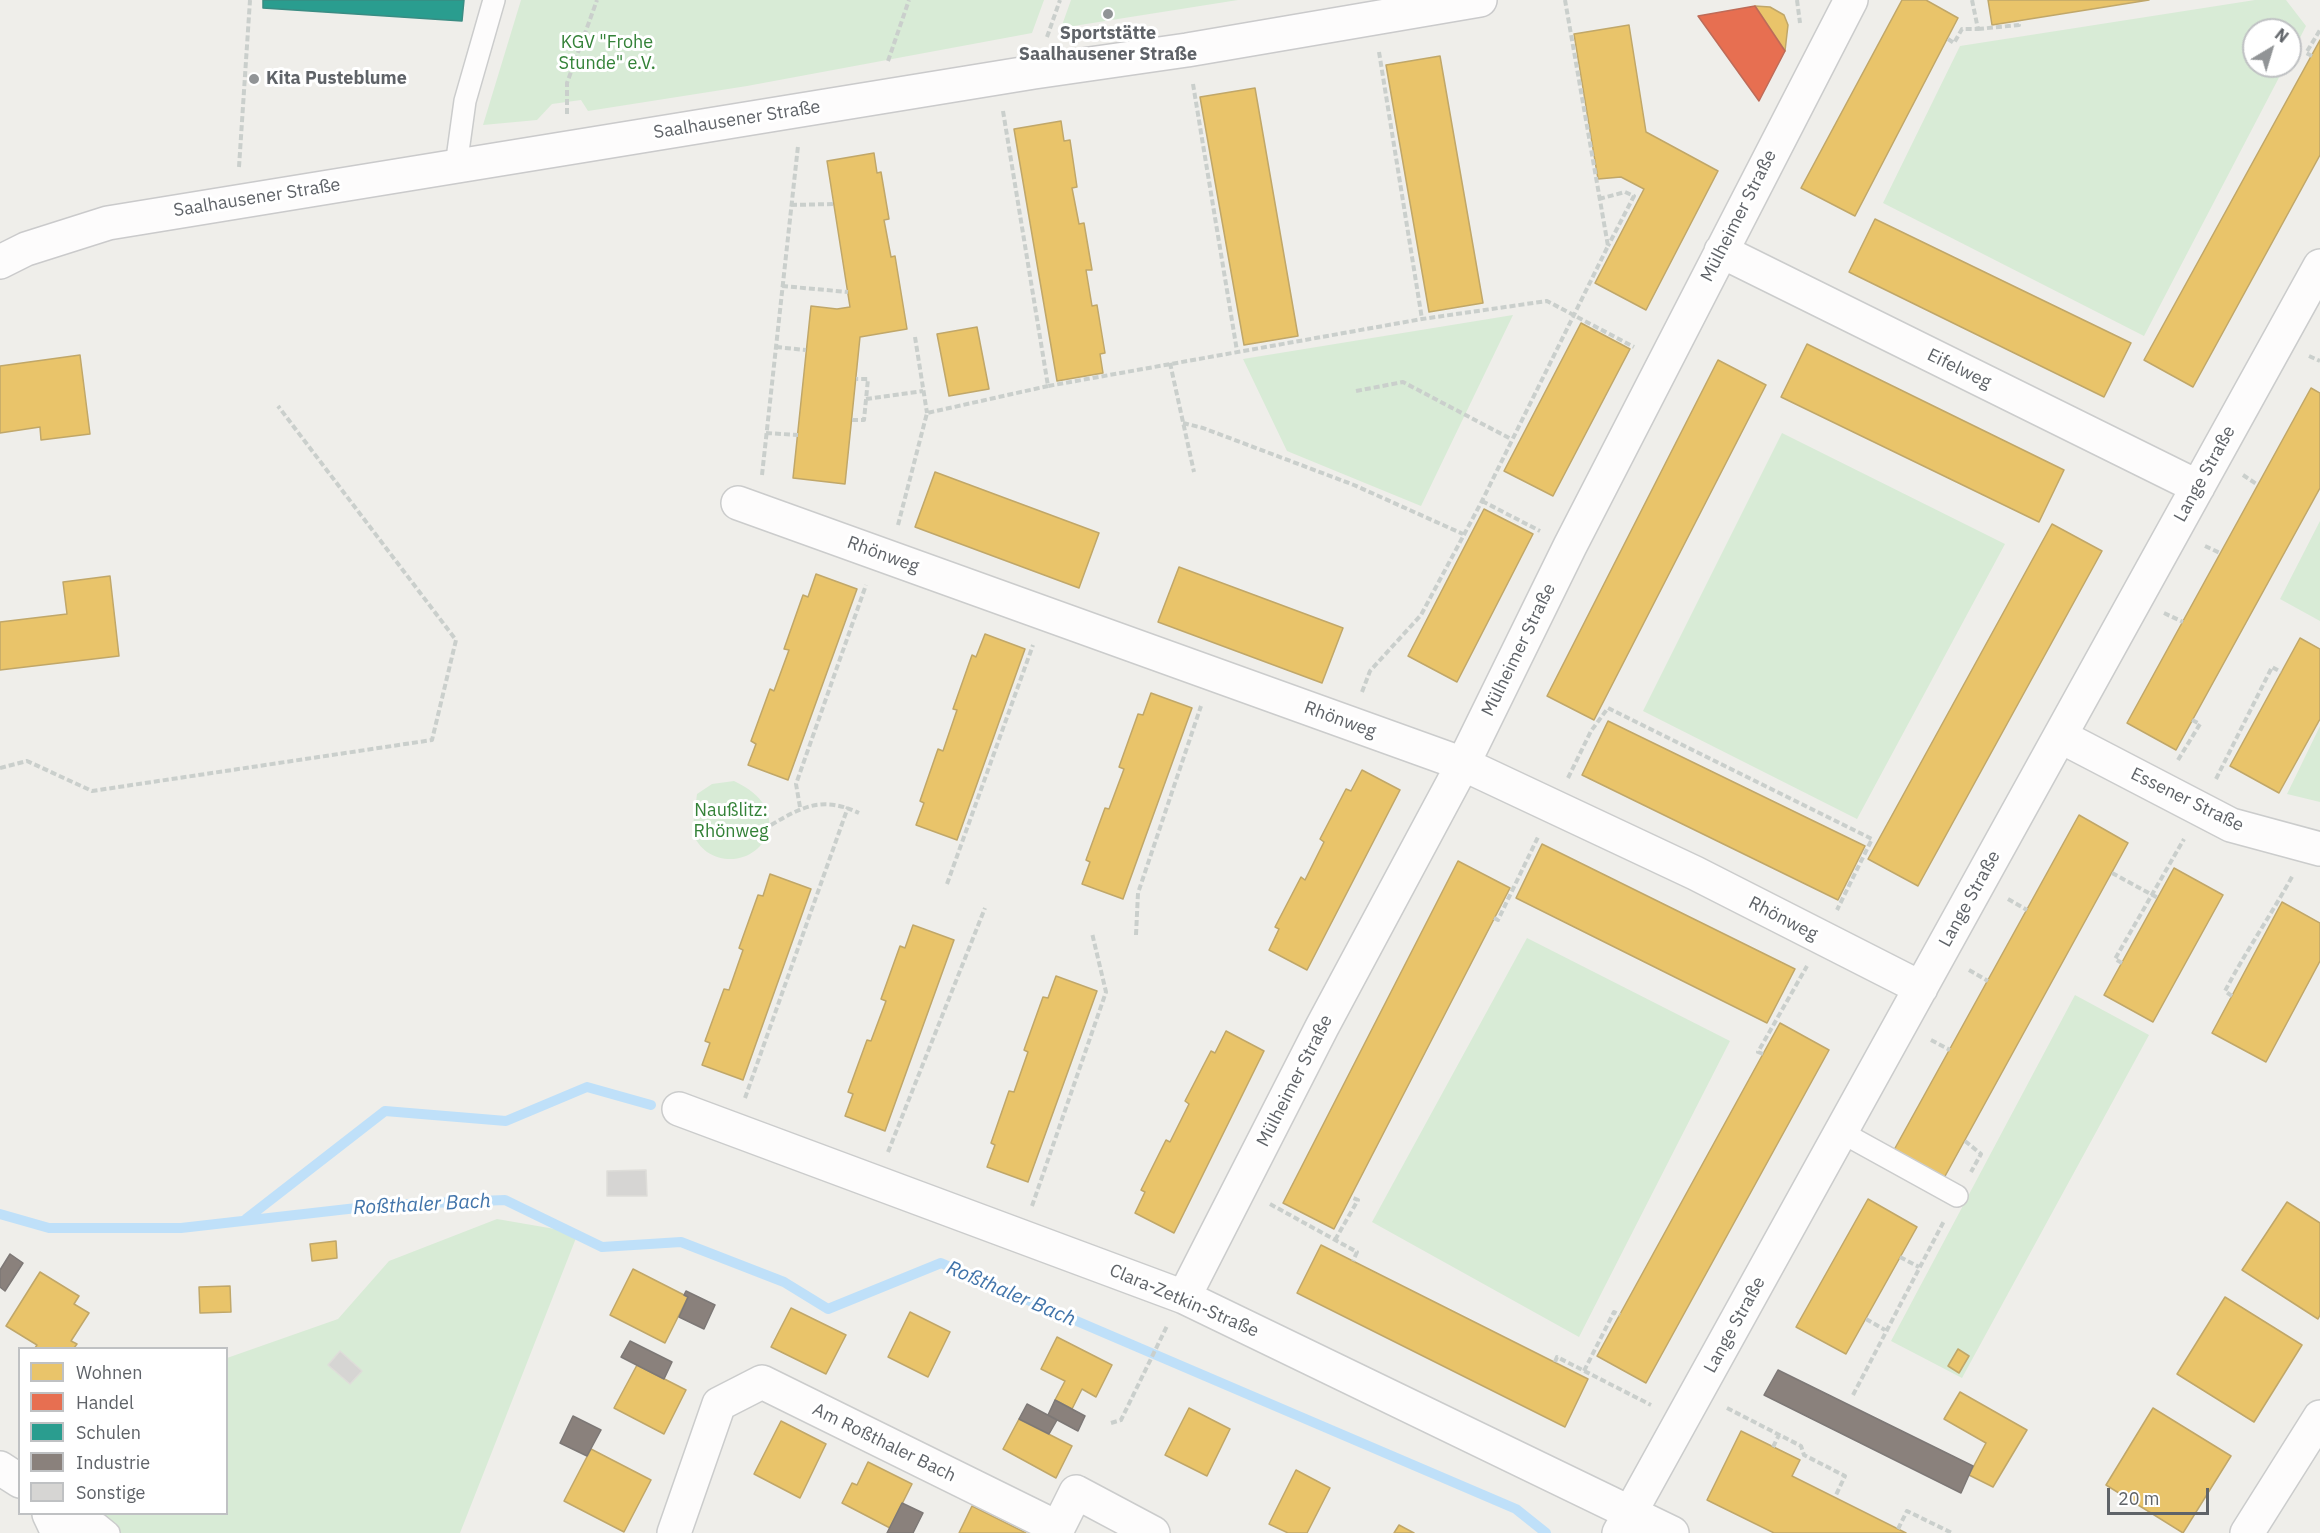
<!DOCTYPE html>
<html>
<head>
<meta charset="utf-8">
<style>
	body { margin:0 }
	#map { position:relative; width:2320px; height:1533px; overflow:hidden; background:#efeeea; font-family:"IBM Plex Sans",sans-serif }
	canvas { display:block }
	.legend { position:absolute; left:18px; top:1347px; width:210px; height:168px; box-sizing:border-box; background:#fff; border:2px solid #bfc1c3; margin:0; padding:8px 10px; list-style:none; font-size:18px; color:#5f6368 }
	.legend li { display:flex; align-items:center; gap:12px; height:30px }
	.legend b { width:30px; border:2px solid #bfc1c3 }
	.north { position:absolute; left:2242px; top:18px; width:60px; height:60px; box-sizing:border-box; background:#fff; border:2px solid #bfc1c3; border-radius:50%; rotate:38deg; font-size:16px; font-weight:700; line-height:24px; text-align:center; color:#5f6368 }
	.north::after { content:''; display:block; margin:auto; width:21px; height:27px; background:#919496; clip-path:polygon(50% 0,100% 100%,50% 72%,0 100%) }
	.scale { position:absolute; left:2107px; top:1488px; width:102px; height:27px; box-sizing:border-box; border:3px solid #5f6368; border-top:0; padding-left:8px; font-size:18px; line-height:21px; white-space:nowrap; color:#5f6368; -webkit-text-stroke:4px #fff; paint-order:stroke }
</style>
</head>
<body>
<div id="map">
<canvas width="2320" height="1533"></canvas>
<ul class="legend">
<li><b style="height:16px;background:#e9c46a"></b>Wohnen</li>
<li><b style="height:16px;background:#e76f51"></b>Handel</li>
<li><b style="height:16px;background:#2a9d8f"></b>Schulen</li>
<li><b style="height:16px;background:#8a817c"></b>Industrie</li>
<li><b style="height:16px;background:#d6d5d3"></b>Sonstige</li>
</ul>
<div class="north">N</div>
<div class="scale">20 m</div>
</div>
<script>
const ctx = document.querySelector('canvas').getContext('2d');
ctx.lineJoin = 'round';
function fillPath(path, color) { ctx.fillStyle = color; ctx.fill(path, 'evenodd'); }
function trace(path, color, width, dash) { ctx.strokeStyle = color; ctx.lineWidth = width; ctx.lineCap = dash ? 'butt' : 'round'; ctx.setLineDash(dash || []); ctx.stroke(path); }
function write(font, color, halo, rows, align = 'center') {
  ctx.font = font + ' "IBM Plex Sans",sans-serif'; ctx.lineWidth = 6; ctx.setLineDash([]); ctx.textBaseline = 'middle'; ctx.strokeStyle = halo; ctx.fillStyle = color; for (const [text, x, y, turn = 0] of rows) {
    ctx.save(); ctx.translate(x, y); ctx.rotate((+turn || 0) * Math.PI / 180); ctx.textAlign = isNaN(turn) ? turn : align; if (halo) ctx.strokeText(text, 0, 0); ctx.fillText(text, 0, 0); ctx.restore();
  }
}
fillPath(new Path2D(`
	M 521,0 L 1044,0 L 1032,33 L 747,86 L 588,111 L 581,100 L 552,104 L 537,120 L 483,125 Z
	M 1071,0 L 1238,0 L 1061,28 Z
	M 2255,0 L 2286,0 L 2306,26 L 2290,57 L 2290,30 L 2254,30 L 2254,66 L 2285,66 L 2144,336 L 1883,203 L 1960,46 Z
	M 1513,315 L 1421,506 L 1287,451 L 1243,359 Z
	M 1782,433 L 2005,544 L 1857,819 L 1643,711 Z
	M 2320,521 L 2320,621 L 2280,599 Z
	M 2320,726 L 2320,802 L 2287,794 Z
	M 734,781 C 806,814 753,881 707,852 C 701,848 696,840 692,834 L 697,794 L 712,784 Z
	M 1527,938 L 1730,1041 L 1579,1337 L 1372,1222 Z
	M 2075,995 L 2149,1035 L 1962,1378 L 1891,1341 Z
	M 497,1219 L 578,1233 L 460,1533 L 100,1533 L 104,1514 L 226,1514 L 227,1358 L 338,1319 L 389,1261 Z`), '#d8ebd6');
const homes = new Path2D(`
	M 1902,0 L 1926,0 L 1958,18 L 1855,216 L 1801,188 Z
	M 1988,0 L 2149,0 L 1992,25 Z
	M 1755,6 L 1770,7 L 1784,15 L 1788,25 L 1785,51 Z
	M 1629,25 L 1646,132 L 1718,171 L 1646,310 L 1595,283 L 1644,189 L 1621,177 L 1598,179 L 1574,34 Z
	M 2320,40 L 2320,155 L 2193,387 L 2144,360 Z
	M 1440,56 L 1483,303 L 1429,312 L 1386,65 Z
	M 1255,88 L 1298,336 L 1244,345 L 1200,97 Z
	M 1061,121 L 1064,141 L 1070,140 L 1077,187 L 1072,188 L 1079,224 L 1084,223 L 1092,270 L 1086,270 L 1092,306 L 1097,305 L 1105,353 L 1100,354 L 1103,373 L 1057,381 L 1014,129 Z
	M 874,153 L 877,173 L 881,172 L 889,219 L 884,220 L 891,257 L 895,256 L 907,329 L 860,337 L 845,484 L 793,478 L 811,306 L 837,309 L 850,307 L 827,161 Z
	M 1875,219 L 2131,343 L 2104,397 L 1849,272 Z
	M 1581,323 L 1630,349 L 1553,496 L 1504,471 Z
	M 977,327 L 989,389 L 949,396 L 937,334 Z
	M 1807,344 L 2064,470 L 2039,522 L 1781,397 Z
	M 80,355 L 90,434 L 41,440 L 40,427 L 0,433 L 0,366 Z
	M 1718,360 L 1766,385 L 1594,720 L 1547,696 Z
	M 2311,388 L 2320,393 L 2320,488 L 2176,750 L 2127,723 Z
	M 935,472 L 1099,533 L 1079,588 L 915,527 Z
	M 1484,509 L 1533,534 L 1457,682 L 1408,656 Z
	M 2052,524 L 2102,551 L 1918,886 L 1868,859 Z
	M 1179,567 L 1343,628 L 1322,683 L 1158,622 Z
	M 816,574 L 857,589 L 788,780 L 748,765 L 756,744 L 751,741 L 770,689 L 774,691 L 789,650 L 784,649 L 803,595 L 808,597 Z
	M 110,576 L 119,656 L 0,670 L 0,622 L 67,614 L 63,582 Z
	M 985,634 L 1025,649 L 957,840 L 916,825 L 924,803 L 920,801 L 938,749 L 943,751 L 957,710 L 953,709 L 972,655 L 976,657 Z
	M 2300,638 L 2320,649 L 2320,719 L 2279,793 L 2230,766 Z
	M 1151,693 L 1192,708 L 1123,899 L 1082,884 L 1090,862 L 1086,860 L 1105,808 L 1109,809 L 1124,769 L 1119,767 L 1138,714 L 1143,715 Z
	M 1608,721 L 1865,846 L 1838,900 L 1582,775 Z
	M 1362,770 L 1400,790 L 1307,970 L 1269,950 L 1279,929 L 1275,927 L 1301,877 L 1305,880 L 1324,842 L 1320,839 L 1346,789 L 1351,791 Z
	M 2079,815 L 2128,843 L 1944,1178 L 1894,1150 Z
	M 1542,844 L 1795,969 L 1767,1023 L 1516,898 Z
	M 1458,861 L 1510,888 L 1334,1229 L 1283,1203 Z
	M 2174,868 L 2223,895 L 2153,1022 L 2104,995 Z
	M 770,874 L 811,889 L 743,1080 L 702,1065 L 710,1043 L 705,1041 L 724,989 L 729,990 L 743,950 L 739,948 L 758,895 L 763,896 Z
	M 2282,902 L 2320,923 L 2320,961 L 2266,1062 L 2212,1033 Z
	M 913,925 L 954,940 L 885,1131 L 845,1116 L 853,1094 L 848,1092 L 867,1040 L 871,1041 L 886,1001 L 881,999 L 900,946 L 905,948 Z
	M 1056,976 L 1097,991 L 1028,1182 L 987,1167 L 995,1145 L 991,1143 L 1009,1091 L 1014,1092 L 1028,1052 L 1024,1050 L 1043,997 L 1048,998 Z
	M 1780,1023 L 1829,1050 L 1646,1383 L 1597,1356 Z
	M 1226,1031 L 1264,1051 L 1174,1233 L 1135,1213 L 1145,1192 L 1141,1190 L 1166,1140 L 1170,1142 L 1189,1104 L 1185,1101 L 1211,1051 L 1215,1053 Z
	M 1868,1199 L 1917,1227 L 1846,1354 L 1796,1327 Z
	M 2287,1202 L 2320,1223 L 2320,1315 L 2318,1319 L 2242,1270 Z
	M 336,1241 L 337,1258 L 312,1261 L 310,1244 Z
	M 1321,1245 L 1588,1379 L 1565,1427 L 1297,1293 Z
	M 633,1269 L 688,1297 L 665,1343 L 610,1315 Z
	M 40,1272 L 79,1296 L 74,1304 L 89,1313 L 71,1341 L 77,1344 L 74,1348 L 35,1348 L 37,1345 L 6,1326 Z
	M 230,1286 L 231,1312 L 200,1313 L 199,1287 Z
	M 2225,1297 L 2302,1345 L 2254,1422 L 2177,1374 Z
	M 791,1308 L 846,1335 L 826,1374 L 771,1347 Z
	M 910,1312 L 950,1332 L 928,1377 L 888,1357 Z
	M 1057,1337 L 1112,1365 L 1096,1397 L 1082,1389 L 1072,1409 L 1055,1400 L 1065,1381 L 1041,1369 Z
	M 1958,1349 L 1969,1356 L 1959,1373 L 1948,1366 Z
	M 637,1365 L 686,1390 L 664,1434 L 614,1408 Z
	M 1960,1392 L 2027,1430 L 1993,1487 L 1969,1475 L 1986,1443 L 1944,1419 Z
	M 1189,1408 L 1230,1429 L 1207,1476 L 1165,1455 Z
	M 2153,1408 L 2231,1456 L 2183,1533 L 2106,1485 Z
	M 1019,1419 L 1072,1446 L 1056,1478 L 1003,1449 Z
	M 781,1421 L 826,1444 L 800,1498 L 754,1474 Z
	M 1741,1431 L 1800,1460 L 1792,1476 L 1906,1533 L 1774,1533 L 1707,1500 Z
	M 591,1449 L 651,1480 L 624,1532 L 564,1501 Z
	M 868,1462 L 912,1484 L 890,1528 L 842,1503 L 852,1483 L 857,1485 Z
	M 1296,1470 L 1330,1488 L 1307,1533 L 1288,1533 L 1269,1524 Z
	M 972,1506 L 1026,1533 L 959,1533 Z
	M 1399,1525 L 1414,1533 L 1394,1533 Z`);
fillPath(homes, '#e9c46a');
trace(homes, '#c0a769', 1.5);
const shops = new Path2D(`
	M 1755,6 L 1785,51 L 1759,101 L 1698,16 Z`);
fillPath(shops, '#e76f51');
trace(shops, '#be6b58', 1.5);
const schools = new Path2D(`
	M 263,0 L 464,0 L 462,21 L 263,8 Z`);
fillPath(schools, '#2a9d8f');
trace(schools, '#3a8c83', 1.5);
const industry = new Path2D(`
	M 10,1254 L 23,1263 L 5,1291 L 0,1287 L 0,1270 Z
	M 686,1291 L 715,1305 L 704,1329 L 679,1317 L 688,1297 L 684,1295 Z
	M 630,1341 L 672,1362 L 664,1379 L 621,1357 Z
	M 1778,1370 L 1973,1466 L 1961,1493 L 1764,1395 Z
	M 1055,1400 L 1085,1416 L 1078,1431 L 1048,1415 Z
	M 1027,1404 L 1057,1420 L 1049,1434 L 1019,1419 Z
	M 573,1416 L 601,1430 L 587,1456 L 560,1443 Z
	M 902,1503 L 923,1513 L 913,1533 L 887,1533 Z`);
fillPath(industry, '#8a817c');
trace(industry, '#7d7876', 1.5);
trace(new Path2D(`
	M 0,1214 L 49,1228 L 181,1228 L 383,1205 L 505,1200 L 602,1247 L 681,1242 L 784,1282 L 828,1309 L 941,1263 L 1516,1509 L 1546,1533
	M 246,1219 L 385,1111 L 506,1121 L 587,1087 L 651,1105`), '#bfe0f9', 10);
const building = new Path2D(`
	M 646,1170 L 647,1196 L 607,1196 L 607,1171 Z
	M 340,1351 L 362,1371 L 350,1384 L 328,1365 Z`);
fillPath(building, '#d6d5d3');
trace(building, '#deddd9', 1.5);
const lane = new Path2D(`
	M 456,166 L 465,101 L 494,0
	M 1841,1132 L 1957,1196
	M 55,1523 L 98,1524 L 109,1533`);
const street = new Path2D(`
	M 1721,251 L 2198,487
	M 738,503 L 1463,764 L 1695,873 L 1921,988
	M 2060,736 L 2231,825 L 2320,849
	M 679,1109 L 1184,1297 L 1672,1533
	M 1184,1297 L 1322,1027 L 1463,764 L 1570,546 L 1851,0
	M 0,1468 L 20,1481
	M 49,1514 L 58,1533
	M 674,1533 L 719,1404 L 762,1382 L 1058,1528 L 1076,1492 L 1153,1533
	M 1619,1533 L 2320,266
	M 2247,1533 L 2320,1417`);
const secondary = new Path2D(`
	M 0,262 L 26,249 L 108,223 L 1034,72 L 1187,50 L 1480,0`);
trace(lane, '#cbcccc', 24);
trace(street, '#cbcccc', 36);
trace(secondary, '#cacacb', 36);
trace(new Path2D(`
	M 1797,0 L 1800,23
	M 1978,29 L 2019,25 L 2019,21
	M 1047,37 L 1060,0
	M 1948,39 L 1954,43 L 1962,29 L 1978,29 L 1972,0
	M 1379,52 L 1422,319
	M 2312,56 L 2306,53 L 2320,30
	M 888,61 L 909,0
	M 1193,84 L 1237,351
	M 1003,111 L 1048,386 L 1422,319 L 1547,301 L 1634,347
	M 567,114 L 567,83 L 597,0
	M 239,167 L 250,0
	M 1599,199 L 1625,192 L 1634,196 L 1608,246
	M 791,205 L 834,204
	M 782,286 L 848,292
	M 915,337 L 927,413
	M 776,347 L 806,350
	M 2309,356 L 2320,361
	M 1170,363 L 1194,472
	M 1356,391 L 1403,382 L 1511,439
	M 866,399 L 923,391
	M 852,420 L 864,420 L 868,379 L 856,379
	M 1183,423 L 1203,428 L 1354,485 L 1463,534
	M 766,433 L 798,435
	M 762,475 L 798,146
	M 2243,475 L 2258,485
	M 1482,501 L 1540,531
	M 898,525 L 927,413 L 1048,386
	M 2205,546 L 2220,553
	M 2164,613 L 2183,622
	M 1362,692 L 1370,671 L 1421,615 L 1482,501 L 1608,246 L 1565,0
	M 2178,760 L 2200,724 L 2192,720
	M 0,768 L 27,761 L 92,791 L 432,740 L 456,640 L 278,406
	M 1568,778 L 1591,731 L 1608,708 L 1872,839 L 1837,910
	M 2216,779 L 2272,667 L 2281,672
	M 800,807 L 796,784 L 866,585
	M 771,825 C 803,806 823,796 859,813
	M 2112,873 L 2158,898
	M 947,884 L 1033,645
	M 2008,899 L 2027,910
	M 1494,918 L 1498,920 L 1539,835
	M 1136,935 L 1138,893 L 1201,706
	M 2122,963 L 2115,959 L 2184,839
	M 1969,970 L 1988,981
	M 2232,996 L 2225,991 C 2246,951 2271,915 2293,875
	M 1931,1040 L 1950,1050
	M 1763,1054 L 1758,1052 L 1807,966
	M 745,1098 L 848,807
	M 1965,1141 L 1981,1154 L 1971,1172
	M 888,1152 L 985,908
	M 1270,1204 L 1357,1252 L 1353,1261
	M 1032,1206 L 1106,992 L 1092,933
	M 1335,1240 L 1358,1200 L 1351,1197
	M 1900,1257 L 1919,1267
	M 1866,1319 L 1885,1330
	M 1555,1362 L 1557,1357 L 1651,1405
	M 1584,1371 L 1614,1312 L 1620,1315
	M 1853,1395 L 1944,1221
	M 1727,1408 L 1801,1446 L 1804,1455 L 1845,1476 L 1835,1497
	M 1111,1423 L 1121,1420 L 1167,1326
	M 1773,1447 L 1779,1435
	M 1898,1529 L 1907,1511 L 1952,1533`), '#cacfcc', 4, [6, 3]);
trace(lane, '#fdfcfc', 21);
trace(street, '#fdfcfc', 33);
trace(secondary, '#fdfcfc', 33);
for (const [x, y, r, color] of [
	[1108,14,6,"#919496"],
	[254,79,6,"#919496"]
]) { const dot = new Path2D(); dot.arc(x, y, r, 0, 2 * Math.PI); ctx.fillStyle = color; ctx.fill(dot); trace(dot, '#fff', 2); }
write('bold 18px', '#5f6368', '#fff', [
	["Sportstätte",1108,34],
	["Saalhausener Straße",1108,55],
	["Kita Pusteblume",266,79,"left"]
]);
write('18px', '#348238', '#fff', [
	["KGV \"Frohe",607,43],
	["Stunde\" e.V.",607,64],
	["Naußlitz:",731,811],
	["Rhönweg",731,832]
]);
write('18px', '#5f6368', '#fff', [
	["Saalhausener Straße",737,120,-9],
	["Saalhausener Straße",257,198,-9],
	["Mülheimer Straße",1739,216,-63],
	["Eifelweg",1959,369,26],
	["Lange Straße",2205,474,-61],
	["Rhönweg",883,555,20],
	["Mülheimer Straße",1519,650,-64],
	["Rhönweg",1340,720,20],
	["Essener Straße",2187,800,26],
	["Lange Straße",1970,899,-61],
	["Rhönweg",1783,919,27],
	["Mülheimer Straße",1295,1081,-63],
	["Clara-Zetkin-Straße",1184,1301,23],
	["Lange Straße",1735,1325,-61],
	["Am Roßthaler Bach",884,1443,26]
]);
write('italic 20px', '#4174aa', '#fff', [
	["Roßthaler Bach",422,1205,-3],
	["Roßthaler Bach",1011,1294,23]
]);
</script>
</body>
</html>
